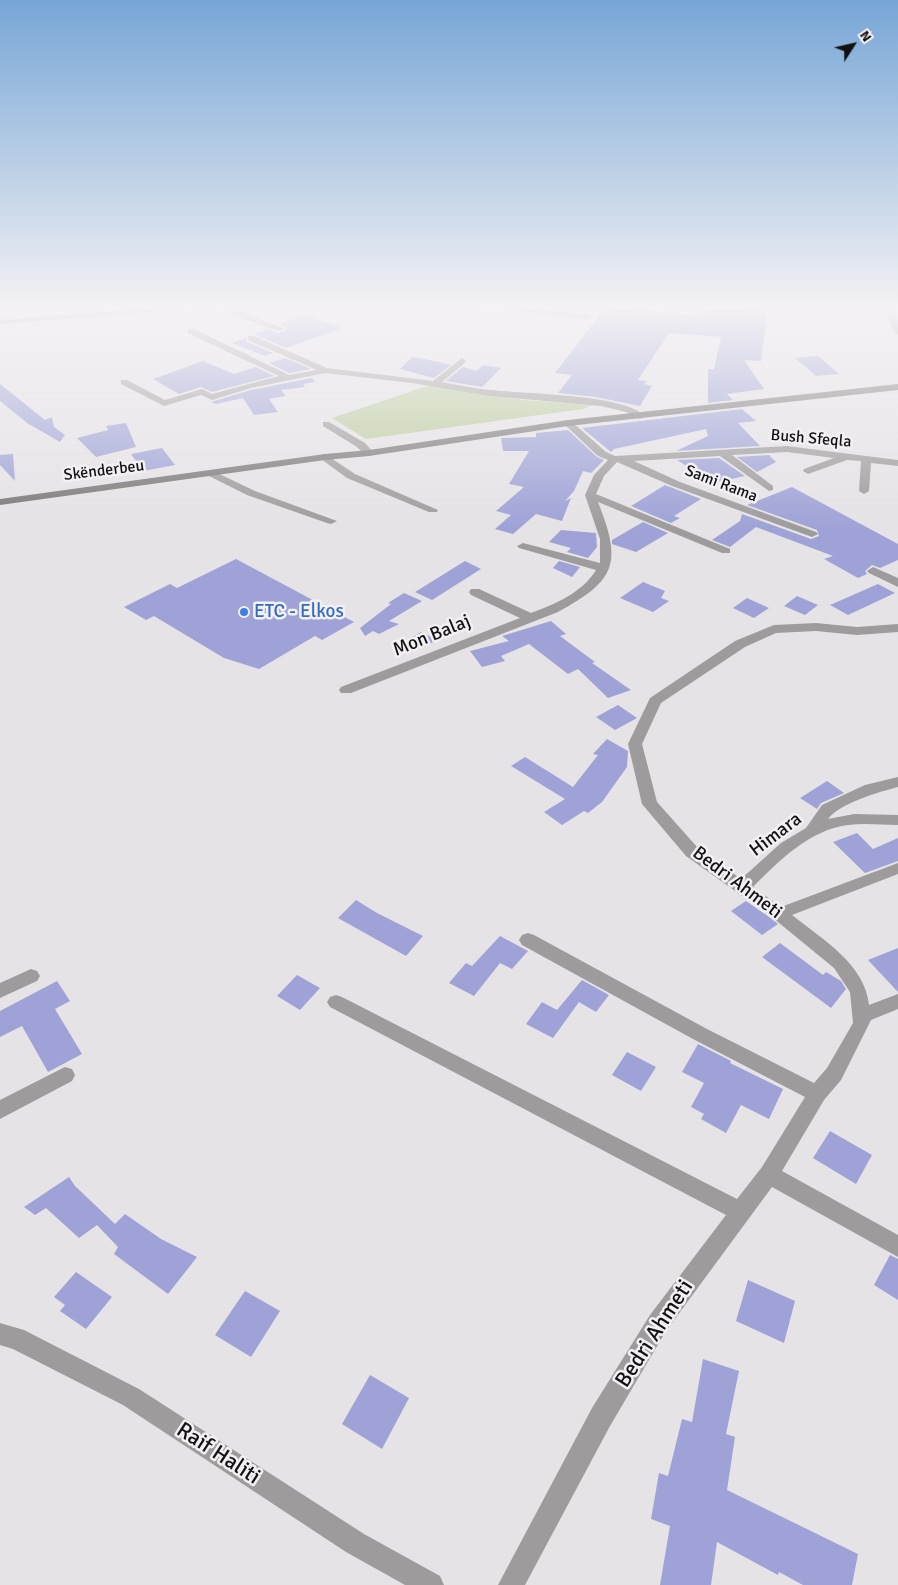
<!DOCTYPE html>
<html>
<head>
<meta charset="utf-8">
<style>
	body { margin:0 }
	#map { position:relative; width:898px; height:1585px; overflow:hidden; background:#e6e3e6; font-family:Signika,sans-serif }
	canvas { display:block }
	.north { position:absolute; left:828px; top:20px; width:50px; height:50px; -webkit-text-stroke:4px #f3f0f3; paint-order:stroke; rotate:55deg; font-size:14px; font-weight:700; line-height:20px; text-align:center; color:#131213 }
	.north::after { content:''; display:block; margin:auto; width:18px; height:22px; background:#131213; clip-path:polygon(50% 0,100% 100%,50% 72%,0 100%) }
</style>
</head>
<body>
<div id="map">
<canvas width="898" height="1585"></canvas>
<div class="north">N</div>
</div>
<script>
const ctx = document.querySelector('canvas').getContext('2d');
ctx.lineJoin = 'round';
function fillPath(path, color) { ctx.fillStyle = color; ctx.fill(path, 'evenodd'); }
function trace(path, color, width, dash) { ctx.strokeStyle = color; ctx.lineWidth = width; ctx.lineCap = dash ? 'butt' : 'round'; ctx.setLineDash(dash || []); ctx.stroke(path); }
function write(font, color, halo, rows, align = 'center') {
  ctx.font = font + ' Signika,sans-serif'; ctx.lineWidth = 5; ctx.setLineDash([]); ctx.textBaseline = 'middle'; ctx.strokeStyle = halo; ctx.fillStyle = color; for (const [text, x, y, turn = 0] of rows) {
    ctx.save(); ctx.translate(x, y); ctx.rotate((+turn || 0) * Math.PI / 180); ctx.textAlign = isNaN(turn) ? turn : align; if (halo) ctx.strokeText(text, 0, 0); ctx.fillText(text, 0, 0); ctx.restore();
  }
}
fillPath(new Path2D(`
	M 430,385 L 523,400 L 593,405 L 583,409 L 366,439 L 332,418 Z`), '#bacc9b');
fillPath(new Path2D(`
	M 606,307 L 699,315 L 709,307 L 747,307 L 767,312 L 761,361 L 744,360 L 764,389 L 727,394 L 733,400 L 708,403 L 708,369 L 714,369 L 721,337 L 669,333 L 638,380 L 647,381 L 644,384 L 652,386 L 640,406 L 596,397 L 558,393 L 572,375 L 555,373 Z
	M 303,315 L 342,328 L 286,348 L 254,334 L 267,329 L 277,333 L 286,331 L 286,327 L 279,324 Z
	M 246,338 L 247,342 L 273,353 L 265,356 L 232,343 Z
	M 818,356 L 839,374 L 816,376 L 795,358 Z
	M 412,357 L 425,359 L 451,365 L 434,378 L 400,369 Z
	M 285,358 L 311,369 L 289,373 L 269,363 Z
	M 203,361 L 234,374 L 256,367 L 274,376 L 212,392 L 201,387 L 179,394 L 153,379 Z
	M 483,365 L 501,368 L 482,387 L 446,381 L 463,367 L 477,371 Z
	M 312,378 L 315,382 L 303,384 L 305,387 L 281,390 L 286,396 L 269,399 L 278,412 L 254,415 L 243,398 L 216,404 L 211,402 L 251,390 Z
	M 0,384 L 45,420 L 52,417 L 54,427 L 65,435 L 60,442 L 27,423 L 0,401 Z
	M 742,409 L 756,421 L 738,423 L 760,446 L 676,451 L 708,436 L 706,429 L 614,449 L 611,452 L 582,428 Z
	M 126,423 L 136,447 L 96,457 L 77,438 L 108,430 L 106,426 Z
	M 568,430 L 597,457 L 604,460 L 591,473 L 583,471 L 574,491 L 565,501 L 571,498 L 562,521 L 536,514 L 513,534 L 495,529 L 511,515 L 496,511 L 524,487 L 509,484 L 529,451 L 503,451 L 501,438 L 536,437 L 536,433 Z
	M 162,448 L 175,465 L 143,471 L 131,454 Z
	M 13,454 L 15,481 L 0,465 L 0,455 Z
	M 769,455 L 776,462 L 757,472 L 737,457 Z
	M 719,458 L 745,476 L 713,483 L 677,460 Z
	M 665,485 L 701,499 L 674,516 L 680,518 L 671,523 L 631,506 Z
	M 792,487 L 898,544 L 898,560 L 880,568 L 872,565 L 865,571 L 867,574 L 858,578 L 824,559 L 833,556 L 756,527 L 730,547 L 712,540 L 740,521 L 742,514 L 811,539 L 819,536 L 817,530 L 747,505 Z
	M 643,522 L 668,533 L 636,552 L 612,544 L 612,540 Z
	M 561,530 L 596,533 L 597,547 L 588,558 L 567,552 L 571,548 L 549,542 Z
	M 236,559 L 354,622 L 322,640 L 315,636 L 259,669 L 224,658 L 154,616 L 146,620 L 124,607 L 170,584 L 177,588 Z
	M 465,561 L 481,569 L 432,600 L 415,592 Z
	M 559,561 L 580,567 L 572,577 L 553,568 Z
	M 643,582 L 665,591 L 661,598 L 669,601 L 653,612 L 620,598 Z
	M 878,584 L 895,593 L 848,615 L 830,605 Z
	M 404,593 L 422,601 L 389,621 L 399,624 L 379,634 L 373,631 L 365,636 L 360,628 L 391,604 L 388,603 Z
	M 797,596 L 818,605 L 805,615 L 784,606 Z
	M 747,598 L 769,608 L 754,618 L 733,608 Z
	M 551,621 L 566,634 L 560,636 L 595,662 L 592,663 L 631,690 L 608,698 L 578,669 L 568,674 L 529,644 L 501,656 L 505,661 L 482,667 L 470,651 L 509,641 L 502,636 Z
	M 421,632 L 437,640 L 422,648 L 409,639 Z
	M 618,705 L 637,718 L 615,730 L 596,717 Z
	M 607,739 L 628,751 L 627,767 L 602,802 L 588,813 L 584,811 L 562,825 L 544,812 L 565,799 L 511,766 L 525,757 L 573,787 L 598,755 L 593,754 Z
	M 827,781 L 844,793 L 821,803 L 817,809 L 800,798 Z
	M 857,833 L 873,849 L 898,838 L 898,861 L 865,873 L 833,842 Z
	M 356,900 L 377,913 L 423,936 L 406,956 L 338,918 Z
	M 746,901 L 772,919 L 778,924 L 762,935 L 731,911 Z
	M 500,936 L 528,951 L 512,969 L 500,963 L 474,996 L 449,983 L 466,963 L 472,966 Z
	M 780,943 L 823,975 L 826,972 L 841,981 L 846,989 L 831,1008 L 762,957 Z
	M 898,948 L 898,992 L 868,960 Z
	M 297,975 L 320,988 L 300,1010 L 277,996 Z
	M 582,980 L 609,995 L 596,1012 L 579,1002 L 553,1038 L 526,1024 L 542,1002 L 557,1010 Z
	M 57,981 L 70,1001 L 55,1009 L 82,1054 L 48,1072 L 22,1026 L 0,1037 L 0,1011 Z
	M 698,1044 L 731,1061 L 730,1063 L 783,1089 L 769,1119 L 741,1105 L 726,1133 L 701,1119 L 704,1114 L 691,1107 L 704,1083 L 682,1072 Z
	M 627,1052 L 656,1067 L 641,1091 L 612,1075 Z
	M 830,1131 L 872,1155 L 856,1184 L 813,1158 Z
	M 69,1177 L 75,1186 L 115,1224 L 125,1214 L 161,1239 L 197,1257 L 168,1294 L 114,1254 L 118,1247 L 97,1225 L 79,1238 L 46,1208 L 35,1215 L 24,1207 Z
	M 890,1255 L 898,1259 L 898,1300 L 874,1285 Z
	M 76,1272 L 112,1297 L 86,1329 L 60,1311 L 65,1305 L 54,1297 Z
	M 748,1280 L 795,1301 L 784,1343 L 736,1321 Z
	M 245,1291 L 280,1311 L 251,1357 L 215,1335 Z
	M 703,1359 L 739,1371 L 726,1434 L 735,1437 L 727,1490 L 858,1554 L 852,1585 L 803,1585 L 779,1572 L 778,1575 L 717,1542 L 711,1585 L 660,1585 L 670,1526 L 651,1519 L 659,1473 L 668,1476 L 682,1419 L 692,1422 Z
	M 370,1375 L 409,1398 L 382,1449 L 342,1424 Z`), '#9ea2d6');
fillPath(new Path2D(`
	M 171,307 L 216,307 L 0,324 L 0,320 Z
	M 223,307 L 233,307 L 285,329 L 278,331 L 232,315 Z
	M 480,307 L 514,307 L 588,315 L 592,317 L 588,319 Z
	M 884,307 L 892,307 L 898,322 L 898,334 L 894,332 Z
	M 188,329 L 194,329 L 289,375 L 317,370 L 248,340 L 248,336 L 254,336 L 327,368 L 433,381 L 462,358 L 466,361 L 465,363 L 442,382 C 459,385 475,389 492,390 C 524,394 624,394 645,416 L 640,419 L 626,412 L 601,406 L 490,396 L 412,383 L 325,373 L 251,388 L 212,400 L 201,395 L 164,406 L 121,384 L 121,380 L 127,380 L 165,400 L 202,389 L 212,394 L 279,376 L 188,333 Z
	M 565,421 L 571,421 L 606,452 L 615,456 L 787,446 L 898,460 L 898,466 L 871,463 L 869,491 L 864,494 L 859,491 L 861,461 L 847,460 L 808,474 L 803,471 L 804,469 L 834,458 L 787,452 L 732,455 L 773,486 L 773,490 L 769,491 L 720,456 L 634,461 L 680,482 L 816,532 L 818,534 L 812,537 L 672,486 L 617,462 L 604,476 L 596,494 L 730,549 L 730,553 L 722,553 L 598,502 C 622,563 617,580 558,612 L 351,693 L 341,693 L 339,690 L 341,687 L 520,618 L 471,595 L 469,592 L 471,589 L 479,589 L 531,613 C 555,604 582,593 596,570 L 519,548 L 517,546 L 523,543 L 600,563 L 600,539 L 585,495 L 594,475 L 608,460 L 598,456 L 565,425 Z
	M 323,422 L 329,422 L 365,443 L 374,453 L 365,455 L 357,447 L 323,426 Z
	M 325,454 L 355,474 L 438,510 L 437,512 L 429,512 L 347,478 L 321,459 L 321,455 Z
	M 211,470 L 255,491 L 337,521 L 331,524 L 327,523 L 247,495 L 207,475 L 207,471 Z
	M 873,567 L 898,578 L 898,587 L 869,573 L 867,571 Z
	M 816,623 L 857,627 L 898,624 L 898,632 L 857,635 L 816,631 L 776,633 L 745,647 L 661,703 L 642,744 L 657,802 L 698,848 L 741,879 L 781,843 L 806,828 L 822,805 L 865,785 L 898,777 L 898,787 C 879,792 840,803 828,819 L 854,814 L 898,815 L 898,825 C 881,825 865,823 848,825 C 809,830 779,861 753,887 L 781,907 L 898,863 L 898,874 L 792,915 C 822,939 865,964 869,1005 L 898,994 L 898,1009 L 871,1020 L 841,1080 L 824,1100 L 782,1171 L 898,1235 L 898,1257 L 772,1187 L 666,1331 L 610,1426 L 525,1585 L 498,1585 L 592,1408 L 650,1315 L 726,1215 L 330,1007 L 327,1002 L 330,997 L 336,995 L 342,997 L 737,1199 L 762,1167 L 805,1097 L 693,1039 L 522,945 L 519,940 L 522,935 L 528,933 L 534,935 L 707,1029 L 814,1083 L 827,1068 L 853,1023 L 850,992 L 834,968 L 773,918 L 686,856 L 642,804 L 628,744 L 650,698 L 735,641 L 774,625 Z
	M 31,969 L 37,971 L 40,976 L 37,981 L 0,998 L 0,983 Z
	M 65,1067 L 72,1069 L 75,1075 L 72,1081 L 0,1119 L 0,1100 Z
	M 0,1323 L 24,1330 L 139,1389 L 364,1534 L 440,1576 L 444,1585 L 405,1585 L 346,1552 L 123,1405 L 13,1349 L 0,1345 Z`), '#9d9b9b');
fillPath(new Path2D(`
	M 898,384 L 898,390 L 568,426 L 369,456 L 325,460 L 0,505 L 0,499 L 325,454 L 369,450 L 568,420 Z`), '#7b7878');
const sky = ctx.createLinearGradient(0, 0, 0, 529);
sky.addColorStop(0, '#77a6d6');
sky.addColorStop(0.58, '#f4f2f4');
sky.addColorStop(1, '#f4f2f400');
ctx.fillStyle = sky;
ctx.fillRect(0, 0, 898, 529);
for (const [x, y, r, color] of [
	[244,612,5,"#3f7fe0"]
]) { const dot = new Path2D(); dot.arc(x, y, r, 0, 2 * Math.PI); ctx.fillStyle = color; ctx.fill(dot); trace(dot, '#f3f0f3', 2); }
write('16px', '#131213', '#f3f0f3', [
	["Bush Sfeqla",811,439,5],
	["Skënderbeu",104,471,-7],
	["Sami Rama",721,484,21]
]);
write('19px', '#366cbe', '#f3f0f3', [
	["ETC - Elkos",254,612]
], 'left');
write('19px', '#131213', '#f3f0f3', [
	["Mon Balaj",432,636,-22],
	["Himara",776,835,-37],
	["Bedri Ahmeti",737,883,37]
]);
write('22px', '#131213', '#f3f0f3', [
	["Bedri Ahmeti",655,1334,-57],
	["Raif Haliti",218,1454,33]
]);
</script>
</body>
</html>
